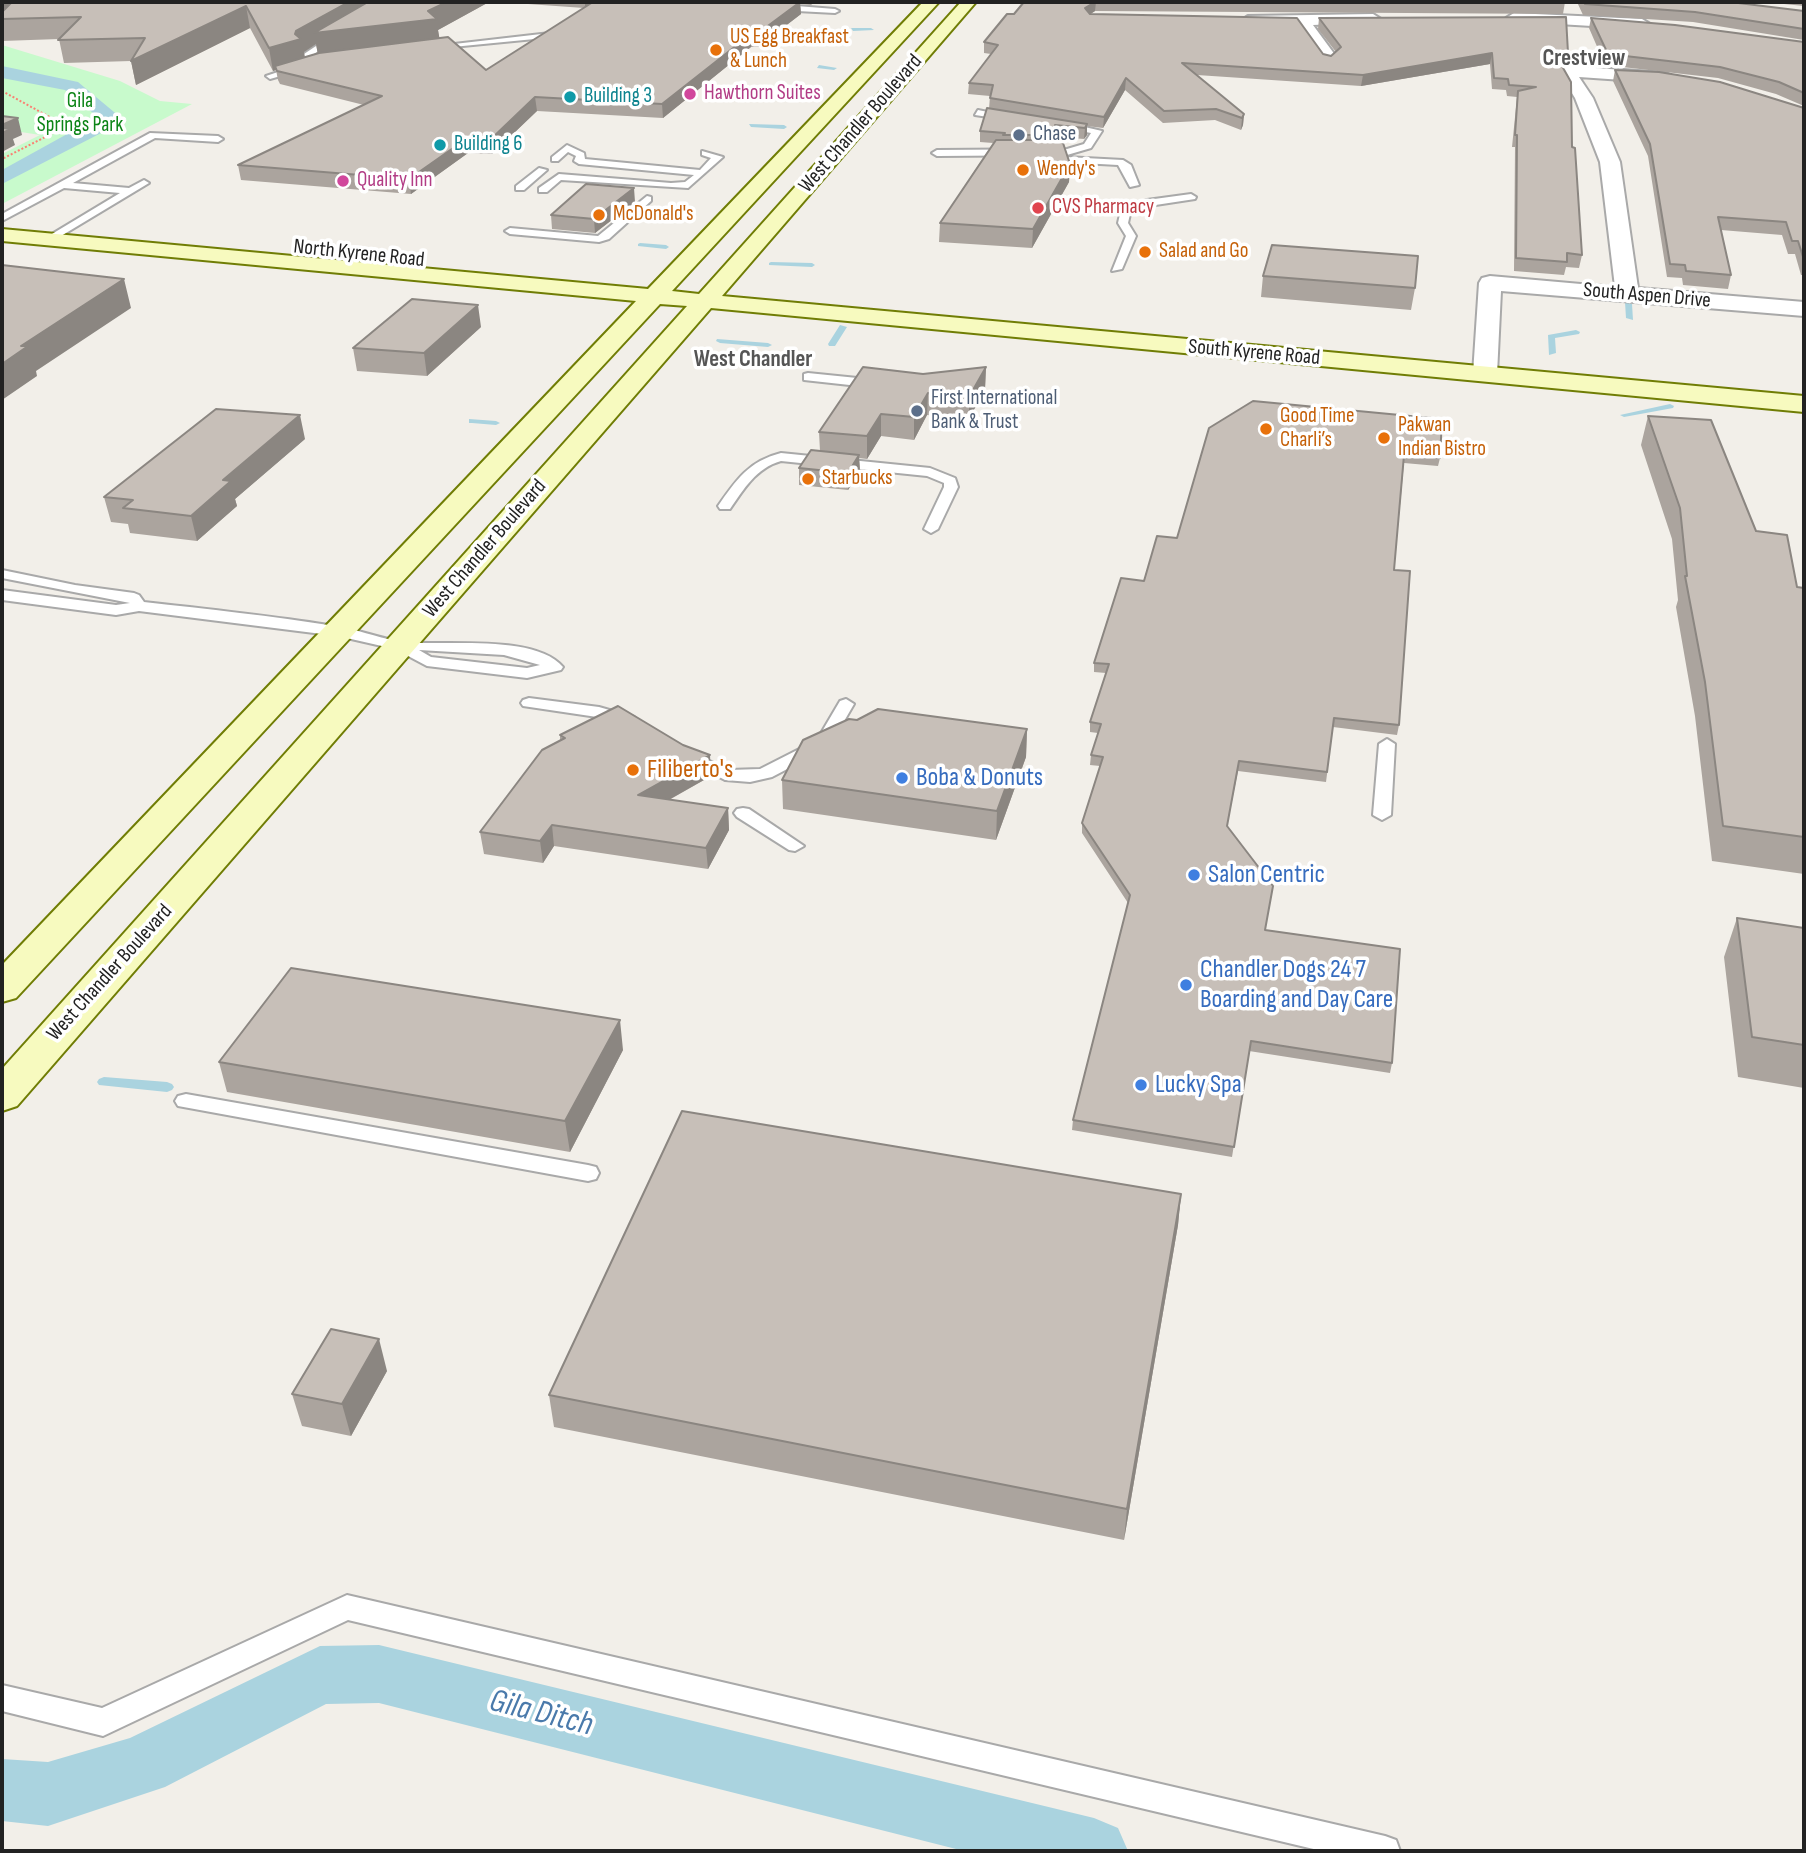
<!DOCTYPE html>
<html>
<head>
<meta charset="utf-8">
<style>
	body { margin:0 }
	#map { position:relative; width:1806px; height:1853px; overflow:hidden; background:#f2efe9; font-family:"Sofia Sans Condensed",sans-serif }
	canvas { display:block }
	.frame { position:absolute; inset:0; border:4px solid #222; pointer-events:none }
</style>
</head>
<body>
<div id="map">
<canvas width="1806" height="1853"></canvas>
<div class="frame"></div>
</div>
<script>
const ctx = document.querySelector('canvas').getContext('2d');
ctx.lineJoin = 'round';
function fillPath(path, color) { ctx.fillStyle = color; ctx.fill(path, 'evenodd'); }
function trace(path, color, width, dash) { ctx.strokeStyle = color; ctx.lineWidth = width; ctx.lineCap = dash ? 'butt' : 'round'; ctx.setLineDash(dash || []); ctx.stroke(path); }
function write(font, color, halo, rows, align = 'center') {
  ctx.font = font + ' "Sofia Sans Condensed",sans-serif'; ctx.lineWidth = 7; ctx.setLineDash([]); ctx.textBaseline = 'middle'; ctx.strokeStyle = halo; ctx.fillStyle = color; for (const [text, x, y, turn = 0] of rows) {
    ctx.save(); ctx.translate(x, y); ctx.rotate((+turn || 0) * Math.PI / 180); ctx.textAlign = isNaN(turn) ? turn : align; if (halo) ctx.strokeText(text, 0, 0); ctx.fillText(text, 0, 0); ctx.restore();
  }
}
fillPath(new Path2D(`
	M 2,45 L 120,81 L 160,101 L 192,104 L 2,204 L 2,154 L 40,135 L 2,129 Z`), '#c8facc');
fillPath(new Path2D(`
	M 851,28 L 871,28 L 874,30 L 853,31 Z
	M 819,65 L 837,68 L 834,70 L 817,68 Z
	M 749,124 L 784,125 L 787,127 L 784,129 L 751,127 Z
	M 640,243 L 666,245 L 669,247 L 666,249 L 638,246 L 638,244 Z
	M 771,262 L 812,263 L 815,265 L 812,267 L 769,265 L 769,263 Z
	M 1625,302 L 1632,304 L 1633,320 L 1626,318 Z
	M 840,325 L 847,327 L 835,346 L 829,346 L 828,344 Z
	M 1576,330 L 1580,332 L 1579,334 L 1555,338 L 1556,353 L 1549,355 L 1548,335 Z
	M 717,339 L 768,343 L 772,345 L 768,347 L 720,343 L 716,341 Z
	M 1670,404 L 1674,406 L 1673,408 L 1624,417 L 1620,415 Z
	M 469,419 L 496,421 L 500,423 L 496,425 L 472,423 L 469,423 Z
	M 104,1077 L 167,1082 L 172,1084 L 174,1087 L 172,1090 L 167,1092 L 99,1085 L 97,1082 L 99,1079 Z`), '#aad3df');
fillPath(new Path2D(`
	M 2,66 L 78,82 L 120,117 L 107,130 L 2,184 L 2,170 L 98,117 L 65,90 L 2,78 Z
	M 379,1645 L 1094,1818 L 1118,1828 L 1128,1851 L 964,1851 L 379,1703 L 326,1704 L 165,1787 L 48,1826 L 2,1821 L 2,1759 L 48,1762 L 130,1738 L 320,1646 Z`), '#aad3df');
const service = new Path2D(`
	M 599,2 L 608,2 L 555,37 L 432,49 L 428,47 L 550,33 Z
	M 745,2 L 835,9 L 839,11 L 835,13 L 759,9 Z
	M 337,32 L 344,34 L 311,56 L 333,59 L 333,63 L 320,65 L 301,56 Z
	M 302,64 L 305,69 L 270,79 L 266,76 Z
	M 978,110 L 1013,117 L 1008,120 L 975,115 Z
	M 1063,122 L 1102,131 L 1091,148 L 1067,155 L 937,156 L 932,153 L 937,150 L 1067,149 L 1084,144 L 1091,133 L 1060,127 Z
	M 150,133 L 218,136 L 223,139 L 218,142 L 155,138 L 73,183 L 129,188 L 144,180 L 149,183 L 51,242 L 42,240 L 120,193 L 64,188 L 2,221 L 2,214 Z
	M 567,145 L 584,153 L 585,159 L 700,170 L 711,158 L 702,155 L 702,151 L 723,157 L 688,188 L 561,180 L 547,192 L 539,192 L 539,188 L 559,174 L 671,183 L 685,182 L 694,175 L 579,164 L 574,161 L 576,156 L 568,152 L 558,161 L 552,161 L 552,157 Z
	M 1066,157 L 1123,160 L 1131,165 L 1139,185 L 1130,187 L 1118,165 L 1063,162 Z
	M 539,168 L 547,170 L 524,190 L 516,190 L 516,186 Z
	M 1191,194 L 1196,197 L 1195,199 L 1149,206 L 1130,214 L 1128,223 L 1136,236 L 1122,269 L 1112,271 L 1126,236 L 1118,223 L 1121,210 L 1147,200 Z
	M 647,196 L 651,197 L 651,201 L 609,239 L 599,242 L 510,234 L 505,231 L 510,228 L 598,236 Z
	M 808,373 L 877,380 L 883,384 L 877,388 L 804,380 L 804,374 Z
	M 781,453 L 930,468 L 955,478 L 958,487 L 938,529 L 931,533 L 924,529 L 944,487 L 944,483 L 927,476 L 781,461 C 756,468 744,489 730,509 L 720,509 L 718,506 C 736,480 749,461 781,453 Z
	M 2,570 L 75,585 L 134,593 L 139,595 L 144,602 C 208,609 272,616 335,626 C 356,629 376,637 397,641 C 438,648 533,632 563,667 L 561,670 L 527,678 L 427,666 L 395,649 L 338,636 L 139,611 L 116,615 L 2,600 L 2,590 L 116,605 L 130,603 L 2,578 ZM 419,650 L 504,655 L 540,665 L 527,668 L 431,657 Z
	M 529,698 L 599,707 L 634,717 L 636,721 L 628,726 L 597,717 L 523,706 L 521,703 L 523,700 Z
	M 846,699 L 854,704 L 829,747 L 772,777 L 750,782 L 725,780 L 681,757 L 690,752 L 729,770 L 760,769 L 817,740 L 840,701 Z
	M 1387,739 L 1395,744 L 1391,815 L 1382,820 L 1373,815 L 1379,744 Z
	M 743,808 L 749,809 L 804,846 L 795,851 L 789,850 L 737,817 L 734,813 L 737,809 Z
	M 186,1094 L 588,1165 L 596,1167 L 599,1173 L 596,1179 L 588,1181 L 178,1106 L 175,1101 L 178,1096 Z
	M 347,1595 L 1385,1836 L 1396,1840 L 1400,1851 L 1322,1851 L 348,1620 L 103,1736 L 2,1711 L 2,1685 L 102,1708 Z`);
const minor = new Path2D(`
	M 1514,13 L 1642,19 L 1650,24 L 1642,29 L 1508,21 L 1506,18 Z
	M 1373,14 L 1381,19 L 1379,22 L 1313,25 L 1338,59 L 1330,64 L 1324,63 L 1297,25 L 1248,26 L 1240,21 L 1248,16 Z
	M 1567,66 L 1666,73 L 1675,78 L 1666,83 L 1579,77 L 1593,98 L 1620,162 L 1638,288 L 1804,302 L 1804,316 L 1501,291 L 1497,374 L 1494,379 L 1476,379 L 1473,374 L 1479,283 L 1482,278 L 1490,276 L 1615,287 L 1600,162 L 1575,98 L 1558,71 Z`);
const secondary = new Path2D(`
	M 923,2 L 939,2 L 672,291 L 699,294 L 961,2 L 976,2 L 722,296 L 1804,396 L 1804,412 L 711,308 L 17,1106 L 2,1111 L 2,1069 L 687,306 L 660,304 L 16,998 L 2,1002 L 2,965 L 636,301 L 2,241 L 2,229 L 648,289 Z`);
trace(service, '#a9a9a9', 4);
trace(minor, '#a9a9a9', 4);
trace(secondary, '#707d05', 4);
trace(new Path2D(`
	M 2,91 L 57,121 L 59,130 L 2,159`), '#fa8072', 2, [2, 2]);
fillPath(service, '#fff');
fillPath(minor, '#fff');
fillPath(secondary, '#f7fabf');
fillPath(new Path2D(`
	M 2,2 L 489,2 L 438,30 L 439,38 L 486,70 L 584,8 L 514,3 L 514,2 L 815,2 L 811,5 L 800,4 L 801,14 L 758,47 L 751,47 L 663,118 L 537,111 L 492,154 L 468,153 L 411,194 L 241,180 L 238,165 L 364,105 L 280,84 L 278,80 L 276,70 L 273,71 L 250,28 L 136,85 L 131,61 L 64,63 L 59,39 L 2,41 ZM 316,44 L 318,54 L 305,58 L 304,52 Z
	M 1024,2 L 1565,2 L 1563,14 L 1095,11 L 1091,14 L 1331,56 L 1336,52 L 1318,29 L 1319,18 L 1568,53 L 1566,64 L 1562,66 L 1572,147 L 1582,255 L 1579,268 L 1566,267 L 1564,275 L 1514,271 L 1515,147 L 1512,147 L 1517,97 L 1507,96 L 1506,90 L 1492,89 L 1490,64 L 1361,86 L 1197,75 L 1244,114 L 1243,125 L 1241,130 L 1215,120 L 1163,123 L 1125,90 L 1103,128 L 1087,126 L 1087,135 L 1084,139 L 1058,137 L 1057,140 L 1070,164 L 1069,182 L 1032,248 L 939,242 L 940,223 L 993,143 L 980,142 L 980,131 L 989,109 L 990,96 L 968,94 L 969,83 L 991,54 L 984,53 L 984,42 L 1014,14 Z
	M 1577,2 L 1730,2 L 1804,11 L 1804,40 L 1693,22 L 1583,15 Z
	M 1764,2 L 1804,2 L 1804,6 Z
	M 1591,18 L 1804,42 L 1804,106 L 1776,94 L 1718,78 L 1605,65 L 1589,28 Z
	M 1615,70 L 1804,108 L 1804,275 L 1801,275 L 1795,254 L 1788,254 L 1782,235 L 1721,230 L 1731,275 L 1728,289 L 1683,285 L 1682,278 L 1667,277 L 1648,156 L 1613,81 Z
	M 635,202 L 595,233 L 552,229 L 551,215 Z
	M 1263,276 L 1415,288 L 1411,310 L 1261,297 Z
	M 481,327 L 427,376 L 357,371 L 353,348 Z
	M 986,367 L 985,389 L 969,419 L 927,415 L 914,440 L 881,436 L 867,459 L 859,458 L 860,472 L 848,490 L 799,485 L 799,468 L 820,451 L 819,432 L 923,374 Z
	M 1648,416 L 1756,531 L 1797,587 L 1804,588 L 1804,874 L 1712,861 L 1695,716 L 1676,607 L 1678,600 L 1672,539 L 1641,445 Z
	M 1209,428 L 1440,458 L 1438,466 L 1404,463 L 1394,570 L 1399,725 L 1397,735 L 1333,727 L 1326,782 L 1238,771 L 1227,826 L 1266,930 L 1392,1063 L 1390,1073 L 1249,1051 L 1232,1157 L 1072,1130 L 1073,1120 L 1128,903 L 1082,833 L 1082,823 L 1100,766 L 1090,765 L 1091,755 L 1098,733 L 1090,732 L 1090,722 L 1106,673 L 1094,672 L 1094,663 L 1144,581 L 1177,538 Z
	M 305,439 L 235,499 L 237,506 L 197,541 L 130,533 L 128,524 L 111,522 L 104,497 Z
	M 1027,729 L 1026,757 L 996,840 L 783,809 L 782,780 Z
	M 560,735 L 711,776 L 669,800 L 728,808 L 729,830 L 708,869 L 554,846 L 543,863 L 484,854 L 480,832 L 560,740 Z
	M 1737,918 L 1804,928 L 1804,1088 L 1738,1077 L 1724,957 Z
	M 623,1050 L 570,1152 L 227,1092 L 219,1062 Z
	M 1181,1194 L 1178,1225 L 1124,1540 L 554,1427 L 549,1395 Z
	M 387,1371 L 351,1436 L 302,1426 L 292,1394 Z`), '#aba49e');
fillPath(new Path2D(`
	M 2,2 L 16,2 L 2,19 Z
	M 349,2 L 391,2 L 428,11 L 447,2 L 489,2 L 438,30 L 440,41 L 318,55 L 316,44 L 304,52 L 305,61 L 275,66 L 276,70 L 273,71 L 269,48 L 295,34 L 296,31 Z
	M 585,2 L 594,2 L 585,8 Z
	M 800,2 L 801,14 L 758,47 L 757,34 Z
	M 1096,2 L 1095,11 L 1084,18 L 1085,8 Z
	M 246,6 L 250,28 L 136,85 L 131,61 Z
	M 751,34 L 751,47 L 663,118 L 662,104 Z
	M 1492,53 L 1490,64 L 1361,86 L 1363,75 Z
	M 1568,53 L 1566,64 L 1555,70 L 1558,59 Z
	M 1126,78 L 1125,90 L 1103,128 L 1104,117 Z
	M 535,97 L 537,111 L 492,154 L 490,140 Z
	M 1244,114 L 1243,125 L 1241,130 L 1242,118 Z
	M 18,118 L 22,135 L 13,139 L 15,145 L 2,152 L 2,125 Z
	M 1087,124 L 1087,135 L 1084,139 L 1085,128 Z
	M 466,139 L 468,153 L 411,194 L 409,179 Z
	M 1070,164 L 1069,182 L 1032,248 L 1033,229 Z
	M 634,188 L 635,202 L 595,233 L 594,219 Z
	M 124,279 L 131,308 L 36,371 L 37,376 L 2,400 L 2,364 L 21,346 Z
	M 478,305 L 481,327 L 427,376 L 424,353 Z
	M 986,367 L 985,389 L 969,419 L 969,397 Z
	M 928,393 L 927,415 L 914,440 L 914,417 Z
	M 881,414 L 881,436 L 867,459 L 867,436 Z
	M 300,415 L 305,439 L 235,499 L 237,506 L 197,541 L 191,516 L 223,480 Z
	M 859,455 L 860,472 L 848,490 L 848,473 Z
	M 1027,729 L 1026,757 L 996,840 L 997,811 Z
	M 710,755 L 711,776 L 640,816 L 638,795 Z
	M 728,808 L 729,830 L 708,869 L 706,848 Z
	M 552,825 L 554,846 L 543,863 L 540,841 Z
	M 620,1020 L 623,1050 L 570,1152 L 565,1121 Z
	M 1181,1194 L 1178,1225 L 1124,1540 L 1127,1509 Z
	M 379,1339 L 387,1371 L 351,1436 L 342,1404 Z`), '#8b8681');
const building = new Path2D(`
	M 12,2 L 349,2 L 296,31 L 295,34 L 301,39 L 269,48 L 246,6 L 131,61 L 145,38 L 58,40 L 81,17 L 2,19 L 2,12 Z
	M 368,2 L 447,2 L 428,11 L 437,19 L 314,33 Z
	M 593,2 L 800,2 L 757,34 L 751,34 L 662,104 L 535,97 L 490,140 L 466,139 L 409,179 L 238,165 L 382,96 L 277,71 L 275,66 L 319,53 L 448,37 L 486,70 Z
	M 1024,2 L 1095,2 L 1085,8 L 1090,14 L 1297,18 L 1323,54 L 1331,56 L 1341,47 L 1319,18 L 1566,17 L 1568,53 L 1558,59 L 1571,82 L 1572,147 L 1575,148 L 1582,255 L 1567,253 L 1567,262 L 1516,258 L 1517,135 L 1515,135 L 1518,91 L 1536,87 L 1509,85 L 1508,79 L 1494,78 L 1492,53 L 1363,75 L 1182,63 L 1244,114 L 1242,118 L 1216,109 L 1164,111 L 1126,78 L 1104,117 L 990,98 L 993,85 L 969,83 L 998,45 L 984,42 L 1007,14 L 1014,14 Z
	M 1211,2 L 1565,2 L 1565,3 Z
	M 1584,2 L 1730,2 L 1804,11 L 1804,29 L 1695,12 L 1585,4 Z
	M 1591,18 L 1675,25 L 1804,42 L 1804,93 L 1779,82 L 1720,67 L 1608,54 Z
	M 1615,70 L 1659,72 L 1720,82 L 1804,108 L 1804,260 L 1798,241 L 1792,241 L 1786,222 L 1718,217 L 1731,275 L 1686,271 L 1685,265 L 1670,264 L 1650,144 Z
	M 987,108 L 1087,124 L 1085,128 L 1055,125 L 1058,135 L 1003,135 L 1005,133 L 980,131 Z
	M 2,116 L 18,118 L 2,125 Z
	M 2,128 L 11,129 L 2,133 Z
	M 996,140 L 1062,140 L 1070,164 L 1033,229 L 940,223 Z
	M 586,184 L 634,188 L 594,219 L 551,215 Z
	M 1272,245 L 1418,256 L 1415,288 L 1263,276 Z
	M 2,265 L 124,279 L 21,346 L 28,346 L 2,364 Z
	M 412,299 L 478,305 L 424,353 L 353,348 Z
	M 863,367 L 923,374 L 986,367 L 969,397 L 928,393 L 914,417 L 881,414 L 867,436 L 819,432 Z
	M 1253,401 L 1442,419 L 1440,458 L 1404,455 L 1394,570 L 1410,571 L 1399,725 L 1334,718 L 1327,772 L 1239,761 L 1227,826 L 1273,886 L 1265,930 L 1400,949 L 1392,1063 L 1251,1041 L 1234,1147 L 1073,1120 L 1130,895 L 1082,823 L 1103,757 L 1091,755 L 1101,724 L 1090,722 L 1109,664 L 1094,663 L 1121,578 L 1144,581 L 1157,536 L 1177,538 L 1209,428 Z
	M 216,409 L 300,415 L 223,480 L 231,481 L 191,516 L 123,508 L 133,500 L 104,497 Z
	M 1648,416 L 1711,420 L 1756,531 L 1787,535 L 1797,587 L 1804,588 L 1804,837 L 1723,826 L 1705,682 L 1685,576 L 1687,576 L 1680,508 Z
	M 811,450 L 859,455 L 848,473 L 799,468 Z
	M 618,706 L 683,745 L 710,755 L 638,795 L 728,808 L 706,848 L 552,825 L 540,841 L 480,832 L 542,750 L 565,738 L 560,735 Z
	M 878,709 L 1027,729 L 997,811 L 782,780 L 803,740 L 849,719 L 857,720 Z
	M 1737,918 L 1804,928 L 1804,1045 L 1752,1037 Z
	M 291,968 L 620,1020 L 565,1121 L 219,1062 Z
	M 682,1111 L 1181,1194 L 1127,1509 L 549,1395 Z
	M 331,1329 L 379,1339 L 342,1404 L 292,1394 Z`);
fillPath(building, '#c7bfb8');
trace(building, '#8b8681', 2);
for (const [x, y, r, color] of [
	[716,50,7,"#e8710a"],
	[690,94,7,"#d1479c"],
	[570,97,7,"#0f9aa8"],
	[1019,135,7,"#5c6f8a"],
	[440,145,7,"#0f9aa8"],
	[1023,170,7,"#e8710a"],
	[343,181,7,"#d1479c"],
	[1038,208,7,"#e0444e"],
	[599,215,7,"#e8710a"],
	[1145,252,7,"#e8710a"],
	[917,411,7,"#5c6f8a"],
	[1266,429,7,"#e8710a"],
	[1384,438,7,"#e8710a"],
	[808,479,7,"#e8710a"],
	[633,770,7,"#e8710a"],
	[902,778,7,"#3f7fe0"],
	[1194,875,7,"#3f7fe0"],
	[1186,985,7,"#3f7fe0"],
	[1141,1085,7,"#3f7fe0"]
]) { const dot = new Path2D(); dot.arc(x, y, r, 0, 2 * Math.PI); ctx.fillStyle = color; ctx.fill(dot); trace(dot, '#fff', 2.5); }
write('21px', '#c56008', '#fff', [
	["US Egg Breakfast",730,38],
	["& Lunch",730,62],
	["Wendy's",1037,170],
	["McDonald's",613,215],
	["Salad and Go",1159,252],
	["Good Time",1280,417],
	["Charli’s",1280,441],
	["Pakwan",1398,426],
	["Indian Bistro",1398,450],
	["Starbucks",822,479]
], 'left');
write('21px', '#b23c85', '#fff', [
	["Hawthorn Suites",704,94],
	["Quality Inn",357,181]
], 'left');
write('21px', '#0d838f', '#fff', [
	["Building 3",584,97],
	["Building 6",454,145]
], 'left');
write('21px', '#0c8416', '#fff', [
	["Gila",80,102],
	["Springs Park",80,126]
]);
write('21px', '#222', '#fff', [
	["West Chandler Boulevard",861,124,-49],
	["North Kyrene Road",359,254,6],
	["South Aspen Drive",1647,296,5],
	["South Kyrene Road",1254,353,5],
	["West Chandler Boulevard",485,549,-49],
	["West Chandler Boulevard",110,973,-48]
]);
write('21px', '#4e5e75', '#fff', [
	["Chase",1033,135],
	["First International",931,399],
	["Bank & Trust",931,423]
], 'left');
write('21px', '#be3a42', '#fff', [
	["CVS Pharmacy",1052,208]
], 'left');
write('bold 23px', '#555', '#fff', [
	["Crestview",1584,59],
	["West Chandler",753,360]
]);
write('26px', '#c56008', '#fff', [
	["Filiberto's",647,770]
], 'left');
write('26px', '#366cbe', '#fff', [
	["Boba & Donuts",916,778],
	["Salon Centric",1208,875],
	["Chandler Dogs 24 7",1200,970],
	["Boarding and Day Care",1200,1000],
	["Lucky Spa",1155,1085]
], 'left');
write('italic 33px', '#4a7aab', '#fff', [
	["Gila Ditch",541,1714,14]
]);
</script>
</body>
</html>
